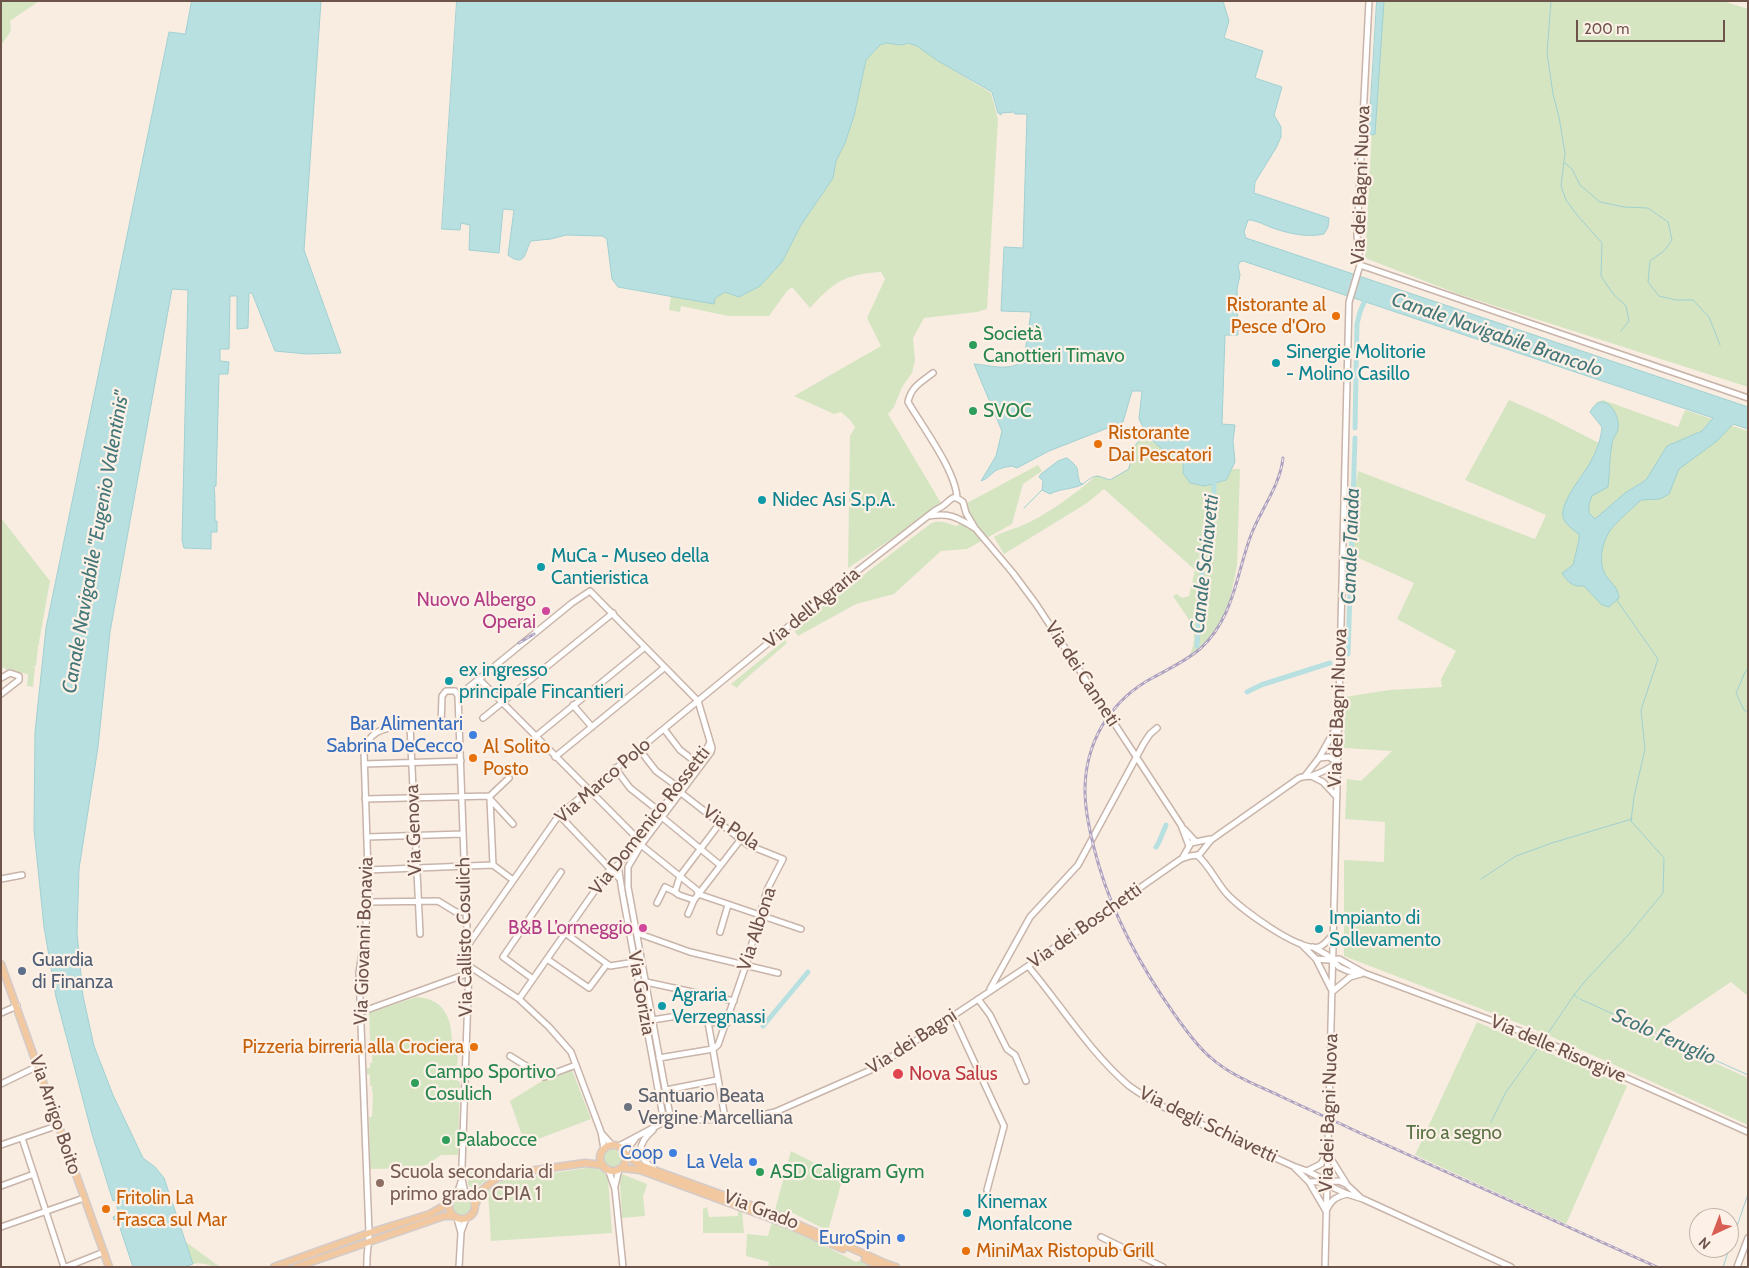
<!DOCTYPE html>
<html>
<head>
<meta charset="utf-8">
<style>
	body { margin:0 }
	#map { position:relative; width:1749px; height:1268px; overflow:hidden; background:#f9ede2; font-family:Cabin,sans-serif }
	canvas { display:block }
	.frame { position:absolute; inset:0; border:2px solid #6e534b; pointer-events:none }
	.north { position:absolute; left:1689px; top:1208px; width:50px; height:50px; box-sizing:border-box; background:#fdf1e7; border:1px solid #c4b2a9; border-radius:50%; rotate:223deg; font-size:14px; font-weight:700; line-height:20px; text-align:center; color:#6e534b }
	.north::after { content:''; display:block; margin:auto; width:18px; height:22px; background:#d85d52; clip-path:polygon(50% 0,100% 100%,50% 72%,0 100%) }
	.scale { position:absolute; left:1576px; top:20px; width:149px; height:22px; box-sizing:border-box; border:2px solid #6e534b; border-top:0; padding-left:6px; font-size:15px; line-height:18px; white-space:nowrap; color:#6e534b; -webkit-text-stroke:4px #fdf1e7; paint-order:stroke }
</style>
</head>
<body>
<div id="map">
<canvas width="1749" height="1268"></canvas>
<div class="frame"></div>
<div class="north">N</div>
<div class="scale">200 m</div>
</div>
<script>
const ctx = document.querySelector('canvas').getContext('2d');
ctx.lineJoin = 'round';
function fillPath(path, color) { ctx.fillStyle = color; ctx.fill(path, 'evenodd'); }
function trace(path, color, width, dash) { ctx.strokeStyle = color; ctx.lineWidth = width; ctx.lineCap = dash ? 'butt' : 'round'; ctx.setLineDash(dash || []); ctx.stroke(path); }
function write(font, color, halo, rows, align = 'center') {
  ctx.font = font + ' Cabin,sans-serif'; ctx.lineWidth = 4.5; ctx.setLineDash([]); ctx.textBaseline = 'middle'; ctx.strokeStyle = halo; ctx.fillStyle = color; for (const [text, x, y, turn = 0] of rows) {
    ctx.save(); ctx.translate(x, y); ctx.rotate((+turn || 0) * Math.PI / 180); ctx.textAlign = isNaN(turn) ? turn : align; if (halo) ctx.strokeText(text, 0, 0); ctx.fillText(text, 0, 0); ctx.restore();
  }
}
fillPath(new Path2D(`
	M 1,1 L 39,1 L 10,21 L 11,31 L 1,45 Z
	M 1379,1 L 1723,1 L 1748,9 L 1748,387 L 1458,294 L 1365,258 Z
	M 886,43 L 902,45 L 908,43 L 917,46 L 938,61 L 991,93 L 998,119 L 987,309 L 977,312 L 924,318 L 913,338 L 915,360 L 912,373 L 902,387 L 894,407 L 888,414 L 941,503 L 905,530 L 848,568 L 850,436 L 855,427 L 850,420 L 841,412 L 834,414 L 794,396 L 881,346 L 867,318 L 885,279 L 881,272 C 844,275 835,281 810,308 L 792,287 L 787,291 L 769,316 L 728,316 L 681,306 L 680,312 L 669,310 L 671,296 L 713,304 L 715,298 L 725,292 L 739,297 L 760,286 L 782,262 L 801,225 L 833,178 L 836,161 L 845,143 L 854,116 L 866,60 L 880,45 Z
	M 1509,400 L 1546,416 L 1601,444 L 1606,433 L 1595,406 L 1597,402 L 1603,400 L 1678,427 L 1685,410 L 1748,431 L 1748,996 L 1731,982 L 1655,1033 L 1645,1029 L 1644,1031 L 1748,1078 L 1748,1125 L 1541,1032 L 1344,956 L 1344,860 L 1384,862 L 1385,822 L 1345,819 L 1347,779 L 1361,781 L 1392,751 L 1344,748 L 1345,697 L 1389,690 L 1442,687 L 1441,679 L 1456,651 L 1397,619 L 1414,583 L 1352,555 L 1355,479 L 1357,479 L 1358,471 L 1535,539 L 1546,515 L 1465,480 Z
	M 1145,432 C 1154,449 1168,449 1184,453 L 1183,473 L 1190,483 L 1202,486 L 1224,481 L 1232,469 L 1240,469 L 1237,566 L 1227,613 L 1210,638 L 1187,659 C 1204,633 1187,618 1173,596 L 1177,594 L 1182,598 L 1189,596 L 1195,570 L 1104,489 L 1087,503 L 1004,554 L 994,537 C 1002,532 1010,530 1019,527 C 1047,515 1074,495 1097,475 L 1110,480 L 1128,469 L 1134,447 Z
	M 1038,465 L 1042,471 L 1023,484 L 1012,524 L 967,549 L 941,551 L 894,594 L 856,604 L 798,636 L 793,629 L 930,524 C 939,518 948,524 957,526 L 969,514 L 966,508 L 967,503 Z
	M 1,518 L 50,581 L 39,642 L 39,645 L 37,646 L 38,647 L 36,666 L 33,667 L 35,668 L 33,687 L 27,686 L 28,674 L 6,670 L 4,667 L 1,669 Z
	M 785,640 L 787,643 L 742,682 L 737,688 L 731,684 Z
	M 416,997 C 448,999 453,1023 452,1051 L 458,1056 L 456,1080 L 460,1082 L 458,1155 L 441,1155 L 428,1164 L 416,1168 L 370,1169 L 369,1117 L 372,1117 L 373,1093 L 372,1093 L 372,1086 L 370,1086 L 370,1075 L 367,1074 L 367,1068 L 370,1068 L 370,1063 L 372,1063 L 373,1042 L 370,1041 L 369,1013 Z
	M 1477,1022 L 1627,1086 L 1566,1224 L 1415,1155 Z
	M 572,1070 L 591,1119 L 525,1144 L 510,1101 L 542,1081 Z
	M603 1158a10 10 0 1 1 20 0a10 10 0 1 1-20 0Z
	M 791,1151 L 843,1177 L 828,1231 L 793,1213 L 787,1214 L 775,1210 Z
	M 468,1167 L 478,1171 L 486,1171 L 510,1168 L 498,1172 L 477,1187 L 473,1188 L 468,1185 Z
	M 586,1168 C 596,1167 604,1169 608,1179 L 612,1233 L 491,1241 L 488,1191 L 501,1181 Z
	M 622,1174 L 647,1184 L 643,1197 L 645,1216 L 622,1218 L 620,1182 Z
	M452 1205a10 10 0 1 1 20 0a10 10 0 1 1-20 0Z
	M 707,1207 L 709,1217 L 738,1216 L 738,1210 L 742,1211 L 744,1233 L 703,1233 L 703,1209 Z
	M 772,1222 L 823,1244 L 825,1246 L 856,1262 L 860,1260 L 873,1267 L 768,1267 L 769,1262 L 746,1256 L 747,1234 L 768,1236 Z
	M 186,1242 L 220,1267 C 211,1267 202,1261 193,1264 Z`), '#d5e5c2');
const water = new Path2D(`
	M 192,1 L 321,1 L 304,250 L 341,353 L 307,354 L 275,351 L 252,293 L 249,293 L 248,328 L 237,329 L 237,296 L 230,296 L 229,349 L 220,349 L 220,361 L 229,362 L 228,374 L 219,374 L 216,486 L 214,486 L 215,498 L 214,500 L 215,500 L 215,521 L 217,521 L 217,532 L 211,532 L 211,549 L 184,548 L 182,540 L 188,290 L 172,289 L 110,632 L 98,747 L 79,869 L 77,933 L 83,996 L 94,1046 L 113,1095 L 143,1158 L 155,1167 L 164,1178 L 193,1264 L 184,1267 L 133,1267 L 117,1219 L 114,1220 L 113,1217 L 119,1214 L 115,1200 L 113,1201 L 92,1134 L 56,997 L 44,927 L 34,830 L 35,732 L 46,628 L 169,32 L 185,34 Z
	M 457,1 L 1223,1 L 1229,21 L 1224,38 L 1263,51 L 1255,78 L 1282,87 L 1274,115 L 1281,127 L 1281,137 L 1276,148 L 1255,182 L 1254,193 L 1329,218 L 1328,227 L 1324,234 C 1307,238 1286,233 1270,227 C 1263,224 1255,220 1248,220 L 1244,232 L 1246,238 L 1748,407 L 1748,429 L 1733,424 L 1717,441 L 1679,469 L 1669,494 L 1660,499 L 1641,500 C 1633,508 1612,525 1608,534 C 1602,544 1599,561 1604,572 C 1609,583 1618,585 1619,598 L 1609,607 L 1602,605 L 1584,586 C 1573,587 1568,583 1562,573 L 1573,565 L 1579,540 L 1579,534 C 1573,530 1565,524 1563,517 C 1560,501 1584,475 1591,461 C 1597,450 1601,439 1602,427 L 1590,412 C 1592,408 1596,403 1601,402 C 1613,402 1620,420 1618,429 C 1617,434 1612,439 1612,444 C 1609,458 1610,473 1608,487 L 1592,496 L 1589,504 L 1589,513 L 1595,519 L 1625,493 L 1646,480 L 1667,446 L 1702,431 L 1713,418 L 1243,261 L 1240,262 L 1238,266 L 1240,275 L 1237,289 L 1238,335 L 1225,335 L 1222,424 L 1235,425 L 1233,441 L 1235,462 L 1226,480 L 1205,486 L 1190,483 L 1183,473 L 1184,453 L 1162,449 L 1148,437 L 1139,419 L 1142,391 L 1132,391 L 1123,422 L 1049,451 L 1017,468 L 1012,466 C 1006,467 1000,468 995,471 C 990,475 987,479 981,481 L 996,456 L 1002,431 L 974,364 C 990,365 1012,373 1024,359 L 1031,312 L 1001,311 L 1004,247 L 1023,248 L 1027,114 L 1015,114 L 1014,112 L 1001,113 L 1001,115 L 998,113 L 992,92 L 938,61 L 917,46 L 908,43 L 902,45 L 886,43 L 880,45 L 866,60 L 854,116 L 845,143 L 836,161 L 833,178 L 801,225 L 782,262 L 760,286 L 739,297 L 725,292 L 715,298 L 714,304 L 618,287 L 612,279 L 607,240 L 606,238 L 602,236 L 566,235 L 551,239 L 531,241 C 525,250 526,269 508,255 L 514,210 L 503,209 L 499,253 L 469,250 L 470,225 L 461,223 L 460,230 L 442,229 Z
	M 1377,1 L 1384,1 L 1375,134 L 1372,135 L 1369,134 Z
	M 1067,458 C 1082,470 1075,467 1080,483 L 1083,484 C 1072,490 1061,488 1050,494 L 1042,490 L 1043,481 L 1039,477 L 1041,474 L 1058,461 Z`);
fillPath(water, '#b9e0e0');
trace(water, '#a0d0d1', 1);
trace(new Path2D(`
	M 1551,1 L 1547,53 L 1553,94 L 1559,117 L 1565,153 L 1561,186 L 1566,200 L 1577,215 L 1602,243 L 1601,276 L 1613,294 L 1626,306 L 1629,321 L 1621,331
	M 1565,163 L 1572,169 L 1580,185 L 1600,202 L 1624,207 L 1648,208 L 1668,222 L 1672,240 L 1664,251 L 1650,261 L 1648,282 L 1659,296 L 1676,300 L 1693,300 L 1709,317 L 1720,345
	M 1083,484 C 1095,474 1096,475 1110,480 L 1129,469 L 1134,447 L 1145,432
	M 1024,508 L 1042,490
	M 1748,669 L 1745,672 L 1736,693 L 1744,710 L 1748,712
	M 1481,879 L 1516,856 L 1552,843 L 1632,819
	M 1578,998 L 1574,995 L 1586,980 L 1629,934 L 1663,893 L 1664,858 L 1631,821 L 1634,797 L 1645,749 L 1641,710 L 1658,659 L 1616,599
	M 1580,999 L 1748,1075
	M 1544,1039 L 1574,995
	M 1491,1122 L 1506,1092 L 1542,1042
	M 1723,1267 L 1748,1194`), '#a0d0d1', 1);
trace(new Path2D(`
	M 1355,428 L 1357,324 L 1360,312 L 1367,295
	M 1197,646 L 1203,556 L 1214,515 L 1214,483
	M 1348,654 L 1355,438
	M 1247,692 L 1261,685 L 1330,663
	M 1156,847 L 1159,842 L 1166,825
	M 763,1026 L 808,972`), '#b9e0e0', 5);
const minor = new Path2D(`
	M 1360,265 L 1748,398
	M 933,373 C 921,382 911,387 908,402 C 922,426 956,471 957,498
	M 928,516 C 951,513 956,517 975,528
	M 1,678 L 10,673 L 19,676 L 19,680 L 1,694
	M 479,679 L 636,837 L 641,845 L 697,890 L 698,894 L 801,929
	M 458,696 L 572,603 L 590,591 L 698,701 L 712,748 L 711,752 L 641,845 L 628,867 L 628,887 L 671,1121
	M 458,696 L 466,912 L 469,966 L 462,1166 L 462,1179 L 465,1193
	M 573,705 L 592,727
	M 483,718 L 613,613
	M 441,725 L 442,696 L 446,691 L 455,691 L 458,696
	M 410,726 L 420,934
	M 664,729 L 680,750 L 697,763
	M 535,737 L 645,647
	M 639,749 L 656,771 L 678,787
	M 555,757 L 664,668
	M 1319,758 L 1329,757 L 1337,762
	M 364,764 L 461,761
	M 615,768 L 630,788 L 659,811
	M 1305,776 L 1319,758 L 1337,726
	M 1311,776 L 1323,782 L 1336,796
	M 365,799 L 490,796 L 509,778
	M 490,799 L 493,865 L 513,880
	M 490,799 L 513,824
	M 559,815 L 619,878
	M 663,818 L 720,865
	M 1184,829 L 1195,841
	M 367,837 L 463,834
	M 1197,855 C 1210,866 1216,882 1227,894 C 1241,909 1299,952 1319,947 C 1325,945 1329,939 1333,934
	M 1183,857 L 1191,843 L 1210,839
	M 618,865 L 622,891 L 664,1122
	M 367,870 L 493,865
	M 1,879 L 22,875
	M 694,900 L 679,895 L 675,892 L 680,876 L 720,823
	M 369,902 L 438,901 L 456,912 L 466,912
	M 657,903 L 665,887 L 675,892
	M 688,914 L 694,900 L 741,839
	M 720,932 L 728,905
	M 565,933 L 610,966 L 635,962
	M 637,933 L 690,952 L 778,973
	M 1301,944 L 1316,959 L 1331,989
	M 468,945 L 559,815 L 834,589 L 933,512 C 936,509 941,508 944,505 C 952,499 952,494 963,502 L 966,513 L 975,528 L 1013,573 L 1036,604 L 1181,825 L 1189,846
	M 1313,947 L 1327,955 L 1339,967 L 1348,971 L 1361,973
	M 547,959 L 589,988 L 607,964
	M 1316,959 L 1328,960 L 1339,959 L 1364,973 L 1528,1034 L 1748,1132
	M 469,966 L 519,999 L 549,1027 L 571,1052 L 601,1132 L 604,1149
	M 1028,966 C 1061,1005 1089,1051 1128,1085 C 1137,1092 1148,1098 1157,1104 L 1293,1166 L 1307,1171 L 1321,1178 L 1332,1187 L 1347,1194 L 1363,1199 L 1511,1267
	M 533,979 L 503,957 L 561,872
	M 646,982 L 734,1001
	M 990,989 L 1030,917 L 1078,865 L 1144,743 L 1150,734 L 1157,728
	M 1332,992 L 1350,977 L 1361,974
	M 519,999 L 610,869 L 618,865 L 704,754 L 710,742
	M 978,999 L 990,1015 L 1007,1049 L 1015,1055 L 1026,1081
	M 361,1012 L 469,973
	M 1,1013 L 17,1006
	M 953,1016 L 1004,1126 L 987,1190
	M 652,1020 L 671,1017 L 686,1017 L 708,1022 L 727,1023
	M 708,1022 L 725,1118
	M 510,1056 L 544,1077 L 576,1065
	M 659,1058 L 713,1049 L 718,1045 L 746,965 L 767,890 L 783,859 L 748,845 L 676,789
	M 1,1084 L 38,1066
	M 666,1090 L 717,1080
	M 653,1130 C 637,1144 636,1156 654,1169
	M 602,1134 L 612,1145
	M 22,1138 L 64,1267
	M 1,1145 L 59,1125
	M 619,1146 L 664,1122 L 753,1117 L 775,1112 L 873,1069 L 1028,966 L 1181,859 L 1190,856 L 1199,855 L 1211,840 L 1299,778 C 1304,776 1306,777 1311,776 C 1319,774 1331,768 1337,762
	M 625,1152 L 635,1139
	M 1328,1154 L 1346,1183
	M 1295,1168 L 1309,1182 L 1339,1181 L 1346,1184 L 1360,1197
	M 608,1169 L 615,1189 L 623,1267
	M 1307,1171 L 1321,1164 L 1327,1153
	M 1309,1182 L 1326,1211
	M 1,1186 L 34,1174
	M 615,1186 L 619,1169
	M 457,1194 L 462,1179
	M 1327,1209 C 1332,1199 1336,1197 1347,1194
	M 457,1218 L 461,1233 L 459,1267
	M 1,1227 L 84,1198
	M 461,1232 L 466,1218
	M 1101,1237 L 1163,1267
	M 66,1267 L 104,1252
	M 367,1267 C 366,1255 369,1244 369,1233 L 359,973 L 369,902 L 364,752 C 366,744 369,737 376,733 C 393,722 438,725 459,725
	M 1325,1267 L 1349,302 L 1360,265 L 1357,235 L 1369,1
	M 1737,1267 L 1748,1238`);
const major = new Path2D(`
	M 1,964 L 109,1267
	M600 1158a13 13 0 1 1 26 0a13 13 0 1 1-26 0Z
	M 626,1155 L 640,1165 L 775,1214 L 887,1264 L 896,1267
	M 622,1168 L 640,1170 L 789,1225 L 843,1249
	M449 1206a13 13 0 1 1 26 0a13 13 0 1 1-26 0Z
	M 475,1205 L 482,1190 L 497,1178 L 515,1173 L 585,1163 L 603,1165
	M 865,1259 L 881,1267
	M 274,1267 L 369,1233 L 430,1214 L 449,1203
	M 296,1267 L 444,1216 L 454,1216`);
trace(minor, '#c9b4aa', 8);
trace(major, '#d4cbc9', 9);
trace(minor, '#fff', 5);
trace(major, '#f2c8a0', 6);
const rail = new Path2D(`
	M 1283,458 C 1280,486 1261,509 1251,535 C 1236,575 1234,618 1200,649 C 1186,661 1170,668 1154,677 C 1133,688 1114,706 1102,726 C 1075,773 1085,818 1099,866 C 1115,920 1143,970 1175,1015 C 1186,1030 1196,1045 1210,1057 C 1230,1075 1254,1084 1278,1095 C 1305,1108 1333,1120 1360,1133 C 1459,1177 1558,1222 1657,1267
	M 519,643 L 534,634`);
trace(rail, '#aea2c1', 3);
trace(rail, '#fdf1e7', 1, [4]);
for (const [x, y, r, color] of [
	[1336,316,5,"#e8710a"],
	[973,345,5,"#2e9e5b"],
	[1276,363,5,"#0f9aa8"],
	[973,411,5,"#2e9e5b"],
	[1098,444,5,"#e8710a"],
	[762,500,5,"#0f9aa8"],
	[541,567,5,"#0f9aa8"],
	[546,611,5,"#d1479c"],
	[449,681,5,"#0f9aa8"],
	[473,735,5,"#3f7fe0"],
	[473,758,5,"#e8710a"],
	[643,928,5,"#d1479c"],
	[1319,929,5,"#0f9aa8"],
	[22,971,5,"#5c6f8a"],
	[662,1006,5,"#0f9aa8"],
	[474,1047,5,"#e8710a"],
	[898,1074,6,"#e0444e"],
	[415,1083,5,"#2e9e5b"],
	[628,1107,5,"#6b7280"],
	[446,1140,5,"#2e9e5b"],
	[673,1153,5,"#3f7fe0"],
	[753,1162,5,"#3f7fe0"],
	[760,1172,5,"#2e9e5b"],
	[380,1183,5,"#8d6e63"],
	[106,1209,5,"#e8710a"],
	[967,1213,5,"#0f9aa8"],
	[901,1238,5,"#3f7fe0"],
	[966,1251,5,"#e8710a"]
]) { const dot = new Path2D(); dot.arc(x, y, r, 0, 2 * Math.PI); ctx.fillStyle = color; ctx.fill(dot); trace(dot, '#fdf1e7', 2); }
write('19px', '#6e534b', '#fdf1e7', [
	["Via dei Bagni Nuova",1361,185,-88],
	["Via dell'Agraria",812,608,-39],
	["Via dei Canneti",1082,674,57],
	["Via dei Bagni Nuova",1338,708,-88],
	["Via Marco Polo",603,781,-41],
	["Via Domenico Rossetti",650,821,-52],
	["Via Pola",731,828,34],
	["Via Genova",414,830,-92],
	["Via dei Boschetti",1085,926,-35],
	["Via Albona",757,929,-72],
	["Via Callisto Cosulich",465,937,-91],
	["Via Giovanni Bonavia",364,941,-88],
	["Via Gorizia",641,993,80],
	["Via dei Bagni",912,1042,-33],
	["Via delle Risorgive",1558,1049,23],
	["Via dei Bagni Nuova",1329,1113,-88],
	["Via Arrigo Boito",55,1115,71],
	["Via degli Schiavetti",1208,1125,26],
	["Via Grado",761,1210,21]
]);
write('19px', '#c56008', '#fdf1e7', [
	["Ristorante al",1326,305,"right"],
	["Pesce d'Oro",1326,327,"right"],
	["Ristorante",1108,433],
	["Dai Pescatori",1108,455],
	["Al Solito",483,747],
	["Posto",483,769],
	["Pizzeria birreria alla Crociera",464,1047,"right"],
	["Fritolin La",116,1198],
	["Frasca sul Mar",116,1220],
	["MiniMax Ristopub Grill",976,1251]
], 'left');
write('19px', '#27864d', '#fdf1e7', [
	["Società",983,334],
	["Canottieri Timavo",983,356],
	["SVOC",983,411],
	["Campo Sportivo",425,1072],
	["Cosulich",425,1094],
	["Palabocce",456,1140],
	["ASD Caligram Gym",770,1172]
], 'left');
write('19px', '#0d838f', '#fdf1e7', [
	["Sinergie Molitorie",1286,352],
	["- Molino Casillo",1286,374],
	["Nidec Asi S.p.A.",772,500],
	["MuCa - Museo della",551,556],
	["Cantieristica",551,578],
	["ex ingresso",459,670],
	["principale Fincantieri",459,692],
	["Impianto di",1329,918],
	["Sollevamento",1329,940],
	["Agraria",672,995],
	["Verzegnassi",672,1017],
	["Kinemax",977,1202],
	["Monfalcone",977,1224]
], 'left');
write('19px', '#b23c85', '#fdf1e7', [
	["Nuovo Albergo",536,600],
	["Operai",536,622],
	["B&B L’ormeggio",633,928]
], 'right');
write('19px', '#366cbe', '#fdf1e7', [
	["Bar Alimentari",463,724],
	["Sabrina DeCecco",463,746],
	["Coop",663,1153],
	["La Vela",743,1162],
	["EuroSpin",891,1238]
], 'right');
write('19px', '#4e5e75', '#fdf1e7', [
	["Guardia",32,960],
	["di Finanza",32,982]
], 'left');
write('19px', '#be3a42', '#fdf1e7', [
	["Nova Salus",909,1074]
], 'left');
write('19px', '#5b616d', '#fdf1e7', [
	["Santuario Beata",638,1096],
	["Vergine Marcelliana",638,1118]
], 'left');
write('19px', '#597344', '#fdf1e7', [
	["Tiro a segno",1454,1133]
]);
write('19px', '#785e54', '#fdf1e7', [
	["Scuola secondaria di",390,1172],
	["primo grado CPIA 1",390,1194]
], 'left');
write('italic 20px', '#447779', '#fdf1e7', [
	["Canale Navigabile Brancolo",1497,335,19],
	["Canale Navigabile \"Eugenio Valentinis\"",96,542,-80],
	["Canale Taiada",1351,546,-88],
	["Canale Schiavetti",1205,564,-84],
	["Scolo Feruglio",1664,1037,24]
]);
</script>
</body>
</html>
